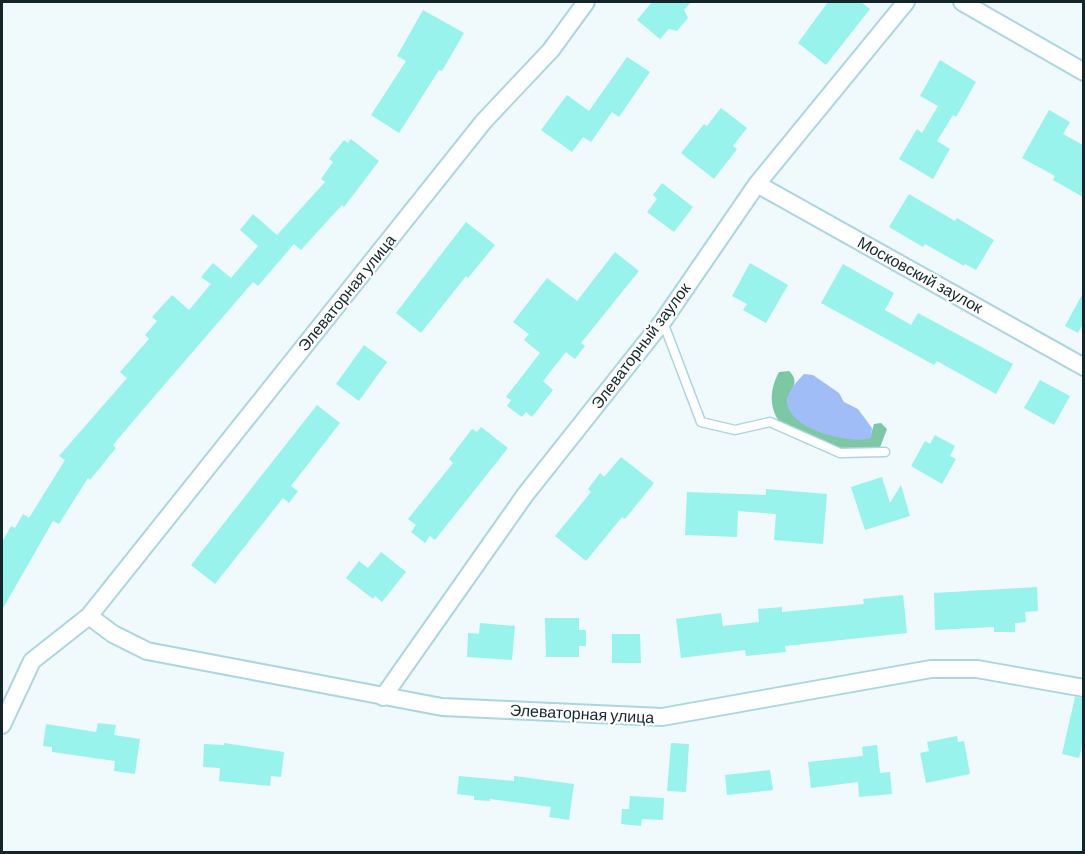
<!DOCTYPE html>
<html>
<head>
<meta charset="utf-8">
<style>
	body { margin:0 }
	#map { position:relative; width:1085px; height:854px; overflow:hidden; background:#f0f9fb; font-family:Barlow,sans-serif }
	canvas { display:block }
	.frame { position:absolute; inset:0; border:3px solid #15262a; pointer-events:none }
</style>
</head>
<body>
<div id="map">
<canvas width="1085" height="854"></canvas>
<div class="frame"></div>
</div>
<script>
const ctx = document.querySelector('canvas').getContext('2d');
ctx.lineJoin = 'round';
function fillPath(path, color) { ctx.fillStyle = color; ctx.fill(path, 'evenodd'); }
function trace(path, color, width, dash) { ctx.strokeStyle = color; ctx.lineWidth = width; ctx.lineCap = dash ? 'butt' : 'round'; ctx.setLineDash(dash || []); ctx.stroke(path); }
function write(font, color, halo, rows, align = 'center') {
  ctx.font = font + ' Barlow,sans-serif'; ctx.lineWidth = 4.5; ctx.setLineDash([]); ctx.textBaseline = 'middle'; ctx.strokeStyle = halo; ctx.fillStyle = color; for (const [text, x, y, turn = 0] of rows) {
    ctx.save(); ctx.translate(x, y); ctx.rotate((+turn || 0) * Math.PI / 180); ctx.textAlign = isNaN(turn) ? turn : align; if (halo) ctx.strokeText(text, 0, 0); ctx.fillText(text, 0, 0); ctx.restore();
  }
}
fillPath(new Path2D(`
	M 789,371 C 800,381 792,389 787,401 C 795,432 843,432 870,438 L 874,424 L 881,423 L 887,429 L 879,450 C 866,451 851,454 837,452 C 795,448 755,416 779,372 Z`), '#7dc7a5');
fillPath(new Path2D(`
	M 804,374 L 813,375 L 839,393 L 844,402 L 858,409 L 872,428 L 871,438 C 850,445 788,429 787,402 C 787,392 797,381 804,374 Z`), '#a1bdf8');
fillPath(new Path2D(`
	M 652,2 L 691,2 L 684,10 L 688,18 L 677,31 L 669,29 L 660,39 L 637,20 Z
	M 828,2 L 861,2 L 870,9 L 826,65 L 798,43 Z
	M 423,10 L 464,33 L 442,71 L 439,70 L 399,133 L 371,115 L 406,61 L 397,56 Z
	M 627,57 L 650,72 L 619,117 L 612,112 L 591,142 L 583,137 L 572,152 L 541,130 L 567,95 L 589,111 Z
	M 940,60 L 976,82 L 956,117 L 953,115 L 937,141 L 950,149 L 933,179 L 899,159 L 917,129 L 922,133 L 938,106 L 920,96 Z
	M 721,108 L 747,128 L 733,146 L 737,149 L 714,179 L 681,153 L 704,124 L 707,126 Z
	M 1049,110 L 1070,122 L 1063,134 L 1083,145 L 1083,197 L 1053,180 L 1055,176 L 1022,158 Z
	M 351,139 L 379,161 L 344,207 L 342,205 L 301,250 L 294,244 L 258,286 L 253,282 L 146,406 L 113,445 L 116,448 L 90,480 L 88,478 L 59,524 L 53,521 L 2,610 L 2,542 L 11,526 L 15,528 L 23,514 L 29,518 L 65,460 L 59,456 L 127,378 L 120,372 L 149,339 L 145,335 L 157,321 L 152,317 L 172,295 L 189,310 L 211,284 L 201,277 L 213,263 L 231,278 L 258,246 L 240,230 L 253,214 L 277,235 L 325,182 L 321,179 L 333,162 L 329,159 L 344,140 L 348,143 Z
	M 662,183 L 693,207 L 674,232 L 647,212 L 657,199 L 653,195 Z
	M 909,194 L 955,221 L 957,218 L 994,240 L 976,270 L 965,264 L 964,266 L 925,244 L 923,247 L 889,227 Z
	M 466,222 L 495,245 L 468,278 L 466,276 L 421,333 L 396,313 Z
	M 615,252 L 639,271 L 581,343 L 585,346 L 575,359 L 566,352 L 543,381 L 553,390 L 532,417 L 526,412 L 522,417 L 507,406 L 511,400 L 506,397 L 540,353 L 524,340 L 529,334 L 513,322 L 547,278 L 577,301 Z
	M 750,263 L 788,285 L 766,323 L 743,310 L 747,304 L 732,296 Z
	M 843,264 L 894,293 L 885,310 L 911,325 L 918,313 L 1013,364 L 996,394 L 937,361 L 934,365 L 821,303 Z
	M 1083,293 L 1083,324 L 1078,333 L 1065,326 Z
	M 364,345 L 387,362 L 359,401 L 336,384 Z
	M 1040,380 L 1070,396 L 1054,425 L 1024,408 Z
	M 317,405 L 340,423 L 291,486 L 298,491 L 289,503 L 283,498 L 215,584 L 191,565 Z
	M 481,427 L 508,448 L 435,540 L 430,536 L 425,543 L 411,532 L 416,525 L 408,519 L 453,463 L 449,459 L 472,429 L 477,432 Z
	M 935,435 L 955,446 L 950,456 L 956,459 L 942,484 L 911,466 L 925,441 L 930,444 Z
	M 621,457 L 654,483 L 625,519 L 622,517 L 586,561 L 555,536 L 591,492 L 588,489 L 600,473 L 604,477 Z
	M 882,477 L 890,503 L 901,485 L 910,516 L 865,530 L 851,487 Z
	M 766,489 L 827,494 L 823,544 L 774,540 L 776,514 L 738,511 L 737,537 L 685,535 L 687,492 L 766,495 Z
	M 381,552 L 406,572 L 382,602 L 375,596 L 373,599 L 346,578 L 359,561 L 368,568 Z
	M 1037,587 L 1038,611 L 1025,612 L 1026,622 L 1015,623 L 1015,632 L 994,632 L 994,627 L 935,630 L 934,593 Z
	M 903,595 L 907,633 L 785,646 L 786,652 L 746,656 L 745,650 L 681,658 L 676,619 L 721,613 L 723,626 L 759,622 L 758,609 L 782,607 L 782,612 L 864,604 L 863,599 Z
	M 545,618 L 579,618 L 579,630 L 586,630 L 586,646 L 579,646 L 579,657 L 546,657 Z
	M 480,623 L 515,626 L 512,660 L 467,657 L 468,633 L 479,634 Z
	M 612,634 L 640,634 L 641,663 L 612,663 Z
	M 1075,697 L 1083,698 L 1083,741 L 1079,758 L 1062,754 Z
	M 98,723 L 116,725 L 114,735 L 140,739 L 135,774 L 114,771 L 115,761 L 52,752 L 52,747 L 43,746 L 46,724 L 96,732 Z
	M 957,736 L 958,742 L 964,741 L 970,774 L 926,783 L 920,753 L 929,751 L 927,742 Z
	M 224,743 L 284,752 L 281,777 L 271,776 L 270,786 L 219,781 L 220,768 L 203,767 L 204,744 L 224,745 Z
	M 671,743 L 689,744 L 686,792 L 667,791 Z
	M 877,745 L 880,773 L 890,772 L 892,794 L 859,797 L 858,782 L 811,788 L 808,762 L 863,756 L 862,747 Z
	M 770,770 L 773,790 L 727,795 L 725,775 Z
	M 459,776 L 514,781 L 514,776 L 574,784 L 569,820 L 549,817 L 551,807 L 490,799 L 490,801 L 474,800 L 474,796 L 457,794 Z
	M 630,796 L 664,798 L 663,820 L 642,819 L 641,826 L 621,824 L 622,809 L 629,809 Z`), '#97f3eb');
const service = new Path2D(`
	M 663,322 L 701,422 L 735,430 L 770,422 L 840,453 L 885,452`);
const minor = new Path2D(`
	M 962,2 L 1084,72
	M 757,184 L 1084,367
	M 89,616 L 113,634 L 147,651 L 442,707 L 662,717 L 931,669 L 977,669 L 1084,688
	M 383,697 L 525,495 L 663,321 L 757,184 L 906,2
	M 2,725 L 32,661 L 89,616 L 484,121 L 551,50 L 586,2`);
trace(service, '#aad6e1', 11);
trace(minor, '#aad6e1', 20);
trace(service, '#fff', 8);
trace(minor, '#fff', 16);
write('16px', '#15262a', '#fff', [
	["Московский заулок",920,275,29],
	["Элеваторная улица",347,293,-51],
	["Элеваторный заулок",641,346,-53],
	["Элеваторная улица",582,714,3]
]);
</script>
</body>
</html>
